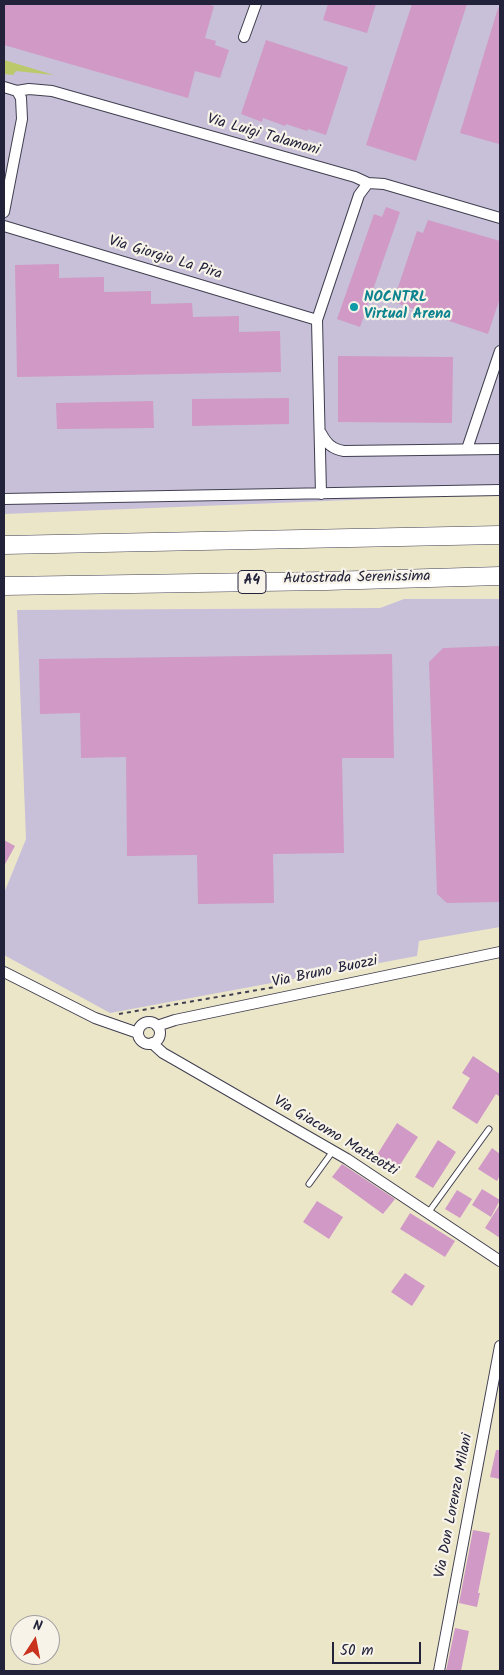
<!DOCTYPE html>
<html>
<head>
<meta charset="utf-8">
<style>
	body { margin:0 }
	#map { position:relative; width:504px; height:1675px; overflow:hidden; background:#ece6c9; font-family:Kalam,sans-serif }
	canvas { display:block }
	.frame { position:absolute; inset:0; border:5px solid #22223b; pointer-events:none }
	.north { position:absolute; left:10px; top:1615px; width:50px; height:50px; box-sizing:border-box; background:#f7f3e8; border:1px solid #a29fa3; border-radius:50%; rotate:11deg; font-size:14px; font-weight:700; line-height:20px; text-align:center; color:#22223b }
	.north::after { content:''; display:block; margin:auto; width:18px; height:22px; background:#c8321e; clip-path:polygon(50% 0,100% 100%,50% 72%,0 100%) }
	.scale { position:absolute; left:332px; top:1642px; width:89px; height:22px; box-sizing:border-box; border:2px solid #22223b; border-top:0; padding-left:6px; font-size:15px; line-height:18px; white-space:nowrap; color:#22223b; -webkit-text-stroke:4px #f7f3e8; paint-order:stroke }
</style>
</head>
<body>
<div id="map">
<canvas width="504" height="1675"></canvas>
<div class="frame"></div>
<div class="north">N</div>
<div class="scale">50 m</div>
</div>
<script>
const ctx = document.querySelector('canvas').getContext('2d');
ctx.lineJoin = 'round';
function fillPath(path, color) { ctx.fillStyle = color; ctx.fill(path, 'evenodd'); }
function trace(path, color, width, dash) { ctx.strokeStyle = color; ctx.lineWidth = width; ctx.lineCap = dash ? 'butt' : 'round'; ctx.setLineDash(dash || []); ctx.stroke(path); }
function write(font, color, halo, rows, align = 'center') {
  ctx.font = font + ' Kalam,sans-serif'; ctx.lineWidth = 4.5; ctx.setLineDash([]); ctx.textBaseline = 'middle'; ctx.strokeStyle = halo; ctx.fillStyle = color; for (const [text, x, y, turn = 0] of rows) {
    ctx.save(); ctx.translate(x, y); ctx.rotate((+turn || 0) * Math.PI / 180); ctx.textAlign = isNaN(turn) ? turn : align; if (halo) ctx.strokeText(text, 0, 0); ctx.fillText(text, 0, 0); ctx.restore();
  }
}
fillPath(new Path2D(`
	M 4,4 L 500,4 L 500,494 L 4,514 Z
	M 404,599 L 500,599 L 500,927 L 419,941 L 417,956 L 110,1013 L 4,955 L 4,893 L 26,839 L 17,610 L 380,608 Z`), '#c8c0d8');
fillPath(new Path2D(`
	M 4,60 L 54,75 L 16,71 L 13,75 L 4,74 Z`), '#bbc96b');
fillPath(new Path2D(`
	M 4,4 L 206,4 L 214,6 L 205,38 L 216,41 L 215,45 L 229,50 L 220,78 L 195,71 L 188,98 L 4,45 Z
	M 328,4 L 376,4 L 367,33 L 323,20 Z
	M 412,4 L 467,4 L 416,161 L 366,145 Z
	M 498,8 L 500,9 L 500,139 L 499,144 L 460,133 Z
	M 266,40 L 348,67 L 326,135 L 308,129 L 307,131 L 286,124 L 285,126 L 263,118 L 262,122 L 241,114 Z
	M 386,207 L 400,212 L 360,327 L 337,319 L 374,214 L 382,217 Z
	M 428,220 L 500,241 L 500,298 L 488,334 L 393,302 L 417,231 L 423,233 Z
	M 59,264 L 59,278 L 104,277 L 104,292 L 151,291 L 151,304 L 192,303 L 193,317 L 239,316 L 239,332 L 280,331 L 281,372 L 17,377 L 15,265 Z
	M 338,356 L 453,357 L 452,423 L 338,422 Z
	M 289,398 L 289,424 L 192,426 L 192,399 Z
	M 153,401 L 154,428 L 57,429 L 56,403 Z
	M 500,646 L 500,902 L 447,903 L 437,894 L 429,662 L 443,648 Z
	M 392,654 L 394,758 L 342,758 L 344,853 L 273,854 L 274,903 L 198,904 L 197,855 L 127,856 L 126,757 L 81,758 L 80,713 L 40,714 L 39,659 Z
	M 4,840 L 15,846 L 4,866 Z
	M 473,1056 L 500,1074 L 500,1097 L 496,1094 L 477,1124 L 452,1108 L 470,1078 L 462,1073 Z
	M 397,1123 L 418,1137 L 396,1171 L 375,1158 Z
	M 438,1140 L 456,1152 L 433,1188 L 415,1177 Z
	M 492,1148 L 500,1154 L 500,1175 L 497,1181 L 478,1169 Z
	M 342,1164 L 395,1199 L 383,1214 L 332,1177 Z
	M 482,1189 L 500,1200 L 491,1217 L 472,1205 Z
	M 457,1190 L 472,1199 L 460,1218 L 445,1209 Z
	M 317,1201 L 343,1217 L 329,1239 L 303,1222 Z
	M 500,1204 L 500,1238 L 485,1228 Z
	M 410,1213 L 455,1241 L 445,1257 L 400,1229 Z
	M 405,1273 L 425,1286 L 412,1306 L 391,1292 Z
	M 496,1450 L 500,1450 L 500,1479 L 490,1477 Z
	M 473,1530 L 490,1533 L 478,1593 L 480,1593 L 477,1607 L 459,1603 Z
	M 455,1628 L 469,1631 L 461,1671 L 446,1671 Z`), '#d099c6');
const service = new Path2D(`
	M 309,1184 L 333,1151
	M 428,1213 L 489,1129`);
const minor = new Path2D(`
	M 244,37 L 256,4
	M 4,87 L 17,91 L 29,89 L 52,91 L 355,177 L 368,183 L 384,184 L 500,218
	M 4,212 L 22,119 L 21,98 L 17,91
	M 4,226 L 317,320
	M 321,433 C 327,444 332,449 344,451 L 500,449
	M 467,449 L 500,351
	M 321,494 L 317,320 L 359,195 L 368,183
	M 4,499 L 500,490
	M 4,972 L 95,1018 L 138,1033
	M138 1033a11 11 0 1 1 22 0a11 11 0 1 1-22 0Z
	M 157,1026 L 175,1020 L 500,952
	M 152,1043 L 163,1053 L 177,1061 L 347,1159 L 500,1261
	M 439,1671 L 500,1346`);
const motorway = new Path2D(`
	M 4,545 L 500,535
	M 4,586 L 326,581 L 500,576`);
trace(service, '#403f50', 7);
trace(minor, '#403f50', 12);
trace(motorway, '#403f50', 19);
trace(new Path2D(`
	M 119,1014 L 275,987`), '#403f50', 2, [4, 4]);
trace(service, '#fff', 5);
trace(minor, '#fff', 10);
trace(motorway, '#fff', 18);
for (const [x, y, r, color] of [
	[354,307,5,"#0f9aa8"]
]) { const dot = new Path2D(); dot.arc(x, y, r, 0, 2 * Math.PI); ctx.fillStyle = color; ctx.fill(dot); trace(dot, '#f7f3e8', 2); }
for (const [x, y, w] of [
	[252,582,28]
]) { const box = new Path2D(); box.roundRect(x - w / 2, y - 11.5, w, 23, 4); ctx.fillStyle = '#f7f3e8'; ctx.fill(box); trace(box, '#22223b', 1); }
write('bold 14px', '#22223b', null, [
	["A4",252,582]
]);
write('15px', '#22223b', '#f7f3e8', [
	["Via Luigi Talamoni",263,136,16],
	["Via Giorgio La Pira",165,259,17],
	["Autostrada Serenissima",357,579,-1],
	["Via Bruno Buozzi",325,973,-12],
	["Via Giacomo Matteotti",335,1137,31],
	["Via Don Lorenzo Milani",455,1506,-79]
]);
write('bold 15px', '#0d838f', '#f7f3e8', [
	["NOCNTRL",364,298],
	["Virtual Arena",364,315]
], 'left');
</script>
</body>
</html>
